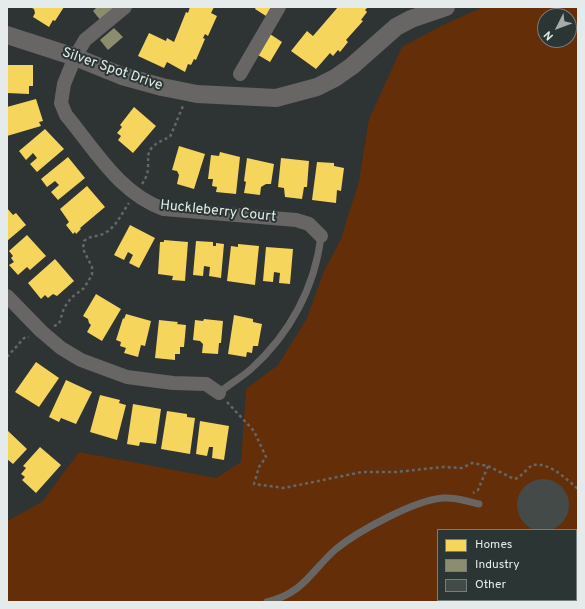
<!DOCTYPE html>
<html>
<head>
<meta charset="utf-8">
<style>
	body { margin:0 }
	#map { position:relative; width:585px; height:609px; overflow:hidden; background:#2e3333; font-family:Overpass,sans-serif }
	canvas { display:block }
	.frame { position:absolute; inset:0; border:8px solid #e4ebea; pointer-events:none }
	.legend { position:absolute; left:437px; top:529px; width:140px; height:72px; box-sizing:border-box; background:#2b3634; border:1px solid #757e7d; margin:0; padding:5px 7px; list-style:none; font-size:12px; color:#e4ebea }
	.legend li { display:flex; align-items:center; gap:8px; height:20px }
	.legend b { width:20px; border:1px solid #757e7d }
	.north { position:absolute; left:537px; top:8px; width:40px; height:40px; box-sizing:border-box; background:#2b3634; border:1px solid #757e7d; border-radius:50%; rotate:228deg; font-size:11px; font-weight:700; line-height:16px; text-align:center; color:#e4ebea }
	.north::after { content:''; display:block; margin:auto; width:14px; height:18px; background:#a4abaa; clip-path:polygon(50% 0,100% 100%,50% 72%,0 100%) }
</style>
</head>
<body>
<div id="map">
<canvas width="585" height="609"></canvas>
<div class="frame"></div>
<ul class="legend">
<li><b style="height:11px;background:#f6d55c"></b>Homes</li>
<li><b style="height:11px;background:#8c8c6e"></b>Industry</li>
<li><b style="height:11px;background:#444a48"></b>Other</li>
</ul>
<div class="north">N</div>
</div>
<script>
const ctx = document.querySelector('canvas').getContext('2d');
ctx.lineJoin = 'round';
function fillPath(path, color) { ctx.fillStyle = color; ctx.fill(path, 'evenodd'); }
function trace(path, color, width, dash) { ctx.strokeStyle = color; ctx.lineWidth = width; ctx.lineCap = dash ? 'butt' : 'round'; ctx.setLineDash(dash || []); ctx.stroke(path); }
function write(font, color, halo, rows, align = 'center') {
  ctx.font = font + ' Overpass,sans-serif'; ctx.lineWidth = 4; ctx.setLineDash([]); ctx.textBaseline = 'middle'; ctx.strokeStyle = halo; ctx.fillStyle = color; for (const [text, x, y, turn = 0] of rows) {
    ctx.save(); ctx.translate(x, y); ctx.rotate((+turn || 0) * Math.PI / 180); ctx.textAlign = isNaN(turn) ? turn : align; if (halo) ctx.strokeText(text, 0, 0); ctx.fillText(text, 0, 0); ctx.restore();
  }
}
fillPath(new Path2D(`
	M 483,7 L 578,7 L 578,602 L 7,602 L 7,521 L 42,502 L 79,452 L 216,478 L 241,462 L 246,389 L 278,365 L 307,318 L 324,271 L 341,239 L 359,181 L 369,119 L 402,47 L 443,25 ZM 545,16 L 569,16 L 569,40 L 545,40 ZM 438,530 L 576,530 L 576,600 L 438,600 Z`), '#642e08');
fillPath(new Path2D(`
	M 30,7 L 64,7 L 55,21 L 53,20 L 49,27 L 33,17 L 35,13 L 34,9 Z
	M 190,7 L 214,7 L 211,13 L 217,16 L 208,36 L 205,34 L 203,38 L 205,39 L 196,60 L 194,59 L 191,65 L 188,64 L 185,72 L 167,62 L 164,68 L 138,56 L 149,33 L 166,41 L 167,38 L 174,42 L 186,12 L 188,13 Z
	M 256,7 L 271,7 L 266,16 L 255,9 Z
	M 338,7 L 368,7 L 365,10 L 367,12 L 361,20 L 363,21 L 346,40 L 348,42 L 340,52 L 338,50 L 333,56 L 330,53 L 316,69 L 291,51 L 307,31 L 313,36 Z
	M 270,34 L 282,42 L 270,62 L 258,55 Z
	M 7,65 L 33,65 L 33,86 L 29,86 L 29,94 L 7,93 Z
	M 36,99 L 43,121 L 39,122 L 41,126 L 7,136 L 7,107 Z
	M 134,107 L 156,126 L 133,153 L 118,140 L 121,136 L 117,133 L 122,127 L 120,125 Z
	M 45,129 L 64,149 L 37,172 L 30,164 L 37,158 L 33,153 L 26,160 L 19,151 Z
	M 179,146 L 205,154 L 194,189 L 177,184 L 179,175 L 177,171 L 172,170 Z
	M 220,152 L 240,157 L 236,194 L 216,192 L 217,187 L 212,186 L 213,179 L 208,179 L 211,155 L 219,156 Z
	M 68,157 L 85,178 L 58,200 L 51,192 L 59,185 L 55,181 L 47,187 L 41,179 Z
	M 247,158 L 274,164 L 271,184 L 266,184 L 261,187 L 260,195 L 244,193 L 246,182 L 244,181 Z
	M 281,158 L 309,161 L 307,187 L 304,187 L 302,199 L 285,197 L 284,188 L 278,187 Z
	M 317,162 L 334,163 L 334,166 L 344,168 L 341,191 L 337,190 L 336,203 L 312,200 Z
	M 87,186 L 105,207 L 80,228 L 81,229 L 76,234 L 75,232 L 73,234 L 66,225 L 69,222 L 60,209 Z
	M 7,208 L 13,215 L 16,213 L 26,225 L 7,241 Z
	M 130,225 L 155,238 L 139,268 L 129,263 L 133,255 L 128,252 L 124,260 L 114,255 Z
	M 27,235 L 46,256 L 30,270 L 27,267 L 18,275 L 9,265 L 14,262 L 11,258 L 13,256 L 9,251 Z
	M 164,240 L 188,242 L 185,281 L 172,280 L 173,276 L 158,274 L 160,242 L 164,242 Z
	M 196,241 L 213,242 L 213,246 L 216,246 L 216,243 L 224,244 L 221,278 L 209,276 L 210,267 L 204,266 L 203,276 L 193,275 Z
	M 238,244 L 259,246 L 255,285 L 227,281 L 231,246 L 238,247 Z
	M 266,247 L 293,249 L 290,284 L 279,283 L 280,273 L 274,272 L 273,282 L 263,281 Z
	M 55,259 L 74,281 L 57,296 L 53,294 L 48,298 L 45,295 L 41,299 L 28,283 Z
	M 96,294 L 121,309 L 102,341 L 87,332 L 91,325 L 89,323 L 88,319 L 83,316 Z
	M 126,314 L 151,321 L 145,346 L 141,345 L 138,357 L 124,353 L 126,348 L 120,346 L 121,342 L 116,340 L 123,318 L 124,319 Z
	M 234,315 L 253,319 L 253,322 L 262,324 L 258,346 L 253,346 L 252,353 L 247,352 L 246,357 L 228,354 Z
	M 204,319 L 223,321 L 221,343 L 219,343 L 218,354 L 202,353 L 203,344 L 200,341 L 193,340 L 195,320 L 203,321 Z
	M 159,320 L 178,322 L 177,324 L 186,325 L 184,347 L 180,347 L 180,354 L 175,354 L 175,360 L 155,358 Z
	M 36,362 L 59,378 L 39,407 L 15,392 Z
	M 66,380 L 92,392 L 76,424 L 61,418 L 59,422 L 49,417 Z
	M 100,395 L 120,400 L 119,403 L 126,405 L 117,440 L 90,432 Z
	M 133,404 L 161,409 L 156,444 L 140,442 L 139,446 L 127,444 Z
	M 167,411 L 187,414 L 187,417 L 195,418 L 190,454 L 161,449 Z
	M 200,421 L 229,426 L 224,460 L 212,458 L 213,447 L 209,447 L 207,456 L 196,454 Z
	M 7,430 L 27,449 L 13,464 L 7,459 Z
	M 40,447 L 61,465 L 36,493 L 22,480 L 25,477 L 21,474 L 26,468 L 23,466 Z`), '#f6d55c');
fillPath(new Path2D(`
	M 97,7 L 118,7 L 101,21 L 93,11 Z
	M 114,28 L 123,37 L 108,50 L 100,40 Z`), '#8c8c6e');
fillPath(new Path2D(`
	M517 505a26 26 0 1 1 52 0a26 26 0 1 1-52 0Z`), '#444a48');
trace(new Path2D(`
	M 142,184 C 158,162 133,151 170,137 L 183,106
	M 54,326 L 59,324 L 64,308 L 71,298 L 84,288 L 92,275 L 92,267 L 83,249 L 84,241 C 91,235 98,237 105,233 C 117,226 121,214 129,203
	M 7,357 L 24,338 L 29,337
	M 227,402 L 254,431 L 266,457 L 259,467 L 254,484 L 284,488 L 362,472 L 396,472 L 443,467 L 462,468 L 472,463 L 488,466 L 478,490 L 473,493
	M 488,466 L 514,479 L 518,478 L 532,465 C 550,462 565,478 578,489`), '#656665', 2.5, [3, 3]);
trace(new Path2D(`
	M 219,393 C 229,384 241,378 251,369 C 290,334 315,287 321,236
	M 267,602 C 304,593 310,572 336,549 C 358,531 415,500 443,498 C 456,497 467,501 479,504`), '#676665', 7);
trace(new Path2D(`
	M 125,7 L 85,40 L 75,57 L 64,84 L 61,103 L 66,115 C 95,150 120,194 164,209 L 296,220 L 309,224 L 321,236
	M 240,74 L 279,7
	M 7,296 L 41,331 L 61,348 L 81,360 L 127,377 L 173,383 L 206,384 L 219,393`), '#676665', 14);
trace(new Path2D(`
	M 7,35 L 75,57 L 122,76 L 162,87 L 197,94 L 276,98 L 317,87 L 335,78 L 352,66 L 396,27 L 411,19 L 446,7`), '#676665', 18);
write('14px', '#e4ebea', '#2b3634', [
	["Silver Spot Drive",112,70,19],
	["Huckleberry Court",218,212,6]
]);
</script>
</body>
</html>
